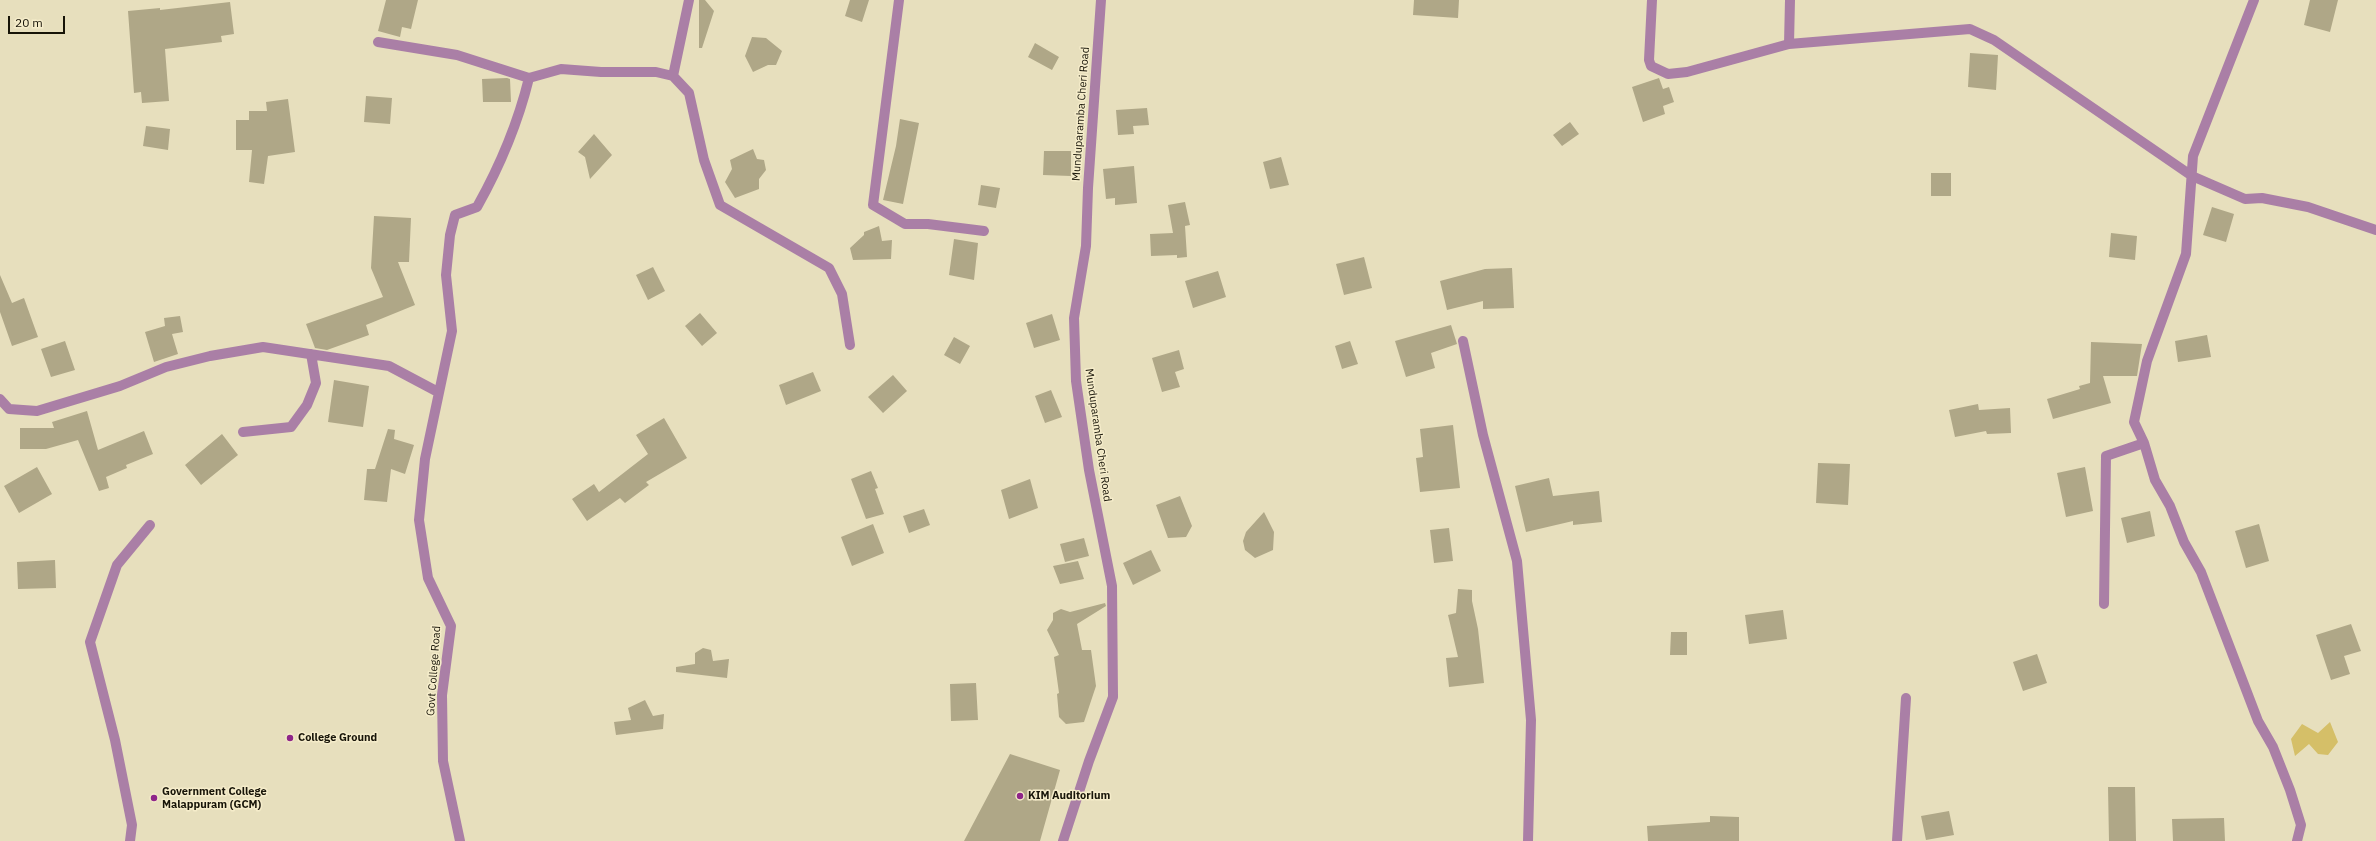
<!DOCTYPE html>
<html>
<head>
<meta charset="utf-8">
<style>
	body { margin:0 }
	#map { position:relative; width:2376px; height:841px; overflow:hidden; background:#e7dfbd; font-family:"IBM Plex Sans",sans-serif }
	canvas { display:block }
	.scale { position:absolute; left:8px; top:16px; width:57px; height:18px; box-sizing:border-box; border:2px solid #171408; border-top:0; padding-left:5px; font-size:12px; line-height:14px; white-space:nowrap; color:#171408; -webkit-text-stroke:3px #f5ecca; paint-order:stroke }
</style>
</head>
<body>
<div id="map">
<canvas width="2376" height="841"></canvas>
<div class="scale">20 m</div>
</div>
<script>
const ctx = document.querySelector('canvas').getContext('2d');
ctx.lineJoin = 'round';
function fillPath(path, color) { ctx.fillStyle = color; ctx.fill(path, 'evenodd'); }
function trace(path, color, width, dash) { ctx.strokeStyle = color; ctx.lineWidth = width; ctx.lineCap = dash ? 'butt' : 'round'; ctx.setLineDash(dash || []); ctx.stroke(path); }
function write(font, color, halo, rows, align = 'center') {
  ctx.font = font + ' "IBM Plex Sans",sans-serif'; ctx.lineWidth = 3; ctx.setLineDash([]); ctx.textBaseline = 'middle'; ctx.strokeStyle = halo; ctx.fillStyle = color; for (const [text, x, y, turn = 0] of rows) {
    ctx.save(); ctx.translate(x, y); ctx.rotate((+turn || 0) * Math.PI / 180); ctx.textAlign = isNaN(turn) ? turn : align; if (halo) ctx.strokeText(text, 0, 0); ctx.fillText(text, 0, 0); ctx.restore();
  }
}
fillPath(new Path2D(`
	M 2330,722 L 2338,742 L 2328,755 L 2318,754 L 2309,744 L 2295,756 L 2291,739 L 2302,724 L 2318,733 Z`), '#d5bf68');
fillPath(new Path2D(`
	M 386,0 L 418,0 L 411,29 L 402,27 L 400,37 L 378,31 Z
	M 699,0 L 705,0 L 714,11 L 702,48 L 699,48 Z
	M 850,0 L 869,0 L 862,22 L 845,16 Z
	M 1414,0 L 1459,0 L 1458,18 L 1413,15 Z
	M 2310,0 L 2338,0 L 2330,32 L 2304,25 Z
	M 230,2 L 234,34 L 221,36 L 222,42 L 165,49 L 169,101 L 142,103 L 141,92 L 134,93 L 128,11 L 160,8 L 160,10 Z
	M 752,37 L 766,38 L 782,51 L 776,65 L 768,65 L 753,72 L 745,56 Z
	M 1035,43 L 1059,57 L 1052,70 L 1028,57 Z
	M 1970,53 L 1998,55 L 1996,90 L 1968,87 Z
	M 507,78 L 510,79 L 511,102 L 483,102 L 482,79 Z
	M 1659,78 L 1663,89 L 1669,87 L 1674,102 L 1663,106 L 1665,114 L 1643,122 L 1632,87 Z
	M 366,96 L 392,98 L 390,124 L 364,122 Z
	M 288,99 L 295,152 L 268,156 L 264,184 L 249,182 L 252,150 L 236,150 L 236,120 L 249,120 L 249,111 L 267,111 L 266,102 Z
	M 1147,108 L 1149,125 L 1133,126 L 1134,134 L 1118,135 L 1116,110 Z
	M 900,119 L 919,123 L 903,204 L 883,200 L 896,146 Z
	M 1570,122 L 1579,134 L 1562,146 L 1553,135 Z
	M 146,126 L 170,129 L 168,150 L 143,146 Z
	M 594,134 L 612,155 L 590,179 L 585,157 L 578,152 Z
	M 753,149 L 757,159 L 764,160 L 766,170 L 759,179 L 759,189 L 735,198 L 725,182 L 732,169 L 730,160 Z
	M 1044,151 L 1071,151 L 1071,176 L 1043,175 Z
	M 1281,157 L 1289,185 L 1270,189 L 1263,162 Z
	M 1134,166 L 1137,203 L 1115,205 L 1115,198 L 1106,199 L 1103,169 Z
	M 1931,173 L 1951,173 L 1951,196 L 1931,196 Z
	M 981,185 L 1000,188 L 996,208 L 978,205 Z
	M 1185,202 L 1190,225 L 1185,226 L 1187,257 L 1177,258 L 1177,255 L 1151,256 L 1150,234 L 1173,233 L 1168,205 Z
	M 2212,207 L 2234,214 L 2226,242 L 2203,235 Z
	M 374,216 L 411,218 L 409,262 L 398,262 L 415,305 L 366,325 L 369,335 L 327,350 L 315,348 L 306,324 L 383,297 L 371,268 Z
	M 879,226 L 882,241 L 892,240 L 891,259 L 853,260 L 850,248 L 864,235 L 864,232 Z
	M 2111,233 L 2137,236 L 2135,260 L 2109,257 Z
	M 954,239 L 978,243 L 974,280 L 949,275 Z
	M 1364,257 L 1372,288 L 1344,295 L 1336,264 Z
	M 653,267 L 665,291 L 648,300 L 636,275 Z
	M 1512,268 L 1514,308 L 1483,309 L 1483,301 L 1447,310 L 1440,281 L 1485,269 Z
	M 1218,271 L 1226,297 L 1193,308 L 1185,281 Z
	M 0,275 L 12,303 L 24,298 L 38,337 L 12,346 L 0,312 Z
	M 700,313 L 717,333 L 702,346 L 685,326 Z
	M 1052,314 L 1060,340 L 1034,348 L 1026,323 Z
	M 180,316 L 183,332 L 172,334 L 178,354 L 154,362 L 145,332 L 165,326 L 164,318 Z
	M 1451,325 L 1457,344 L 1431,353 L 1435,368 L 1406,377 L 1395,341 Z
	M 2207,335 L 2211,357 L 2178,362 L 2175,341 Z
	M 954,337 L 970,346 L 960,364 L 944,355 Z
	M 65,341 L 75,370 L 51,377 L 41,349 Z
	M 1350,341 L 1358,364 L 1342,369 L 1335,346 Z
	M 2091,342 L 2142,344 L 2137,376 L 2103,376 L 2111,403 L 2053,419 L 2047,399 L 2080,389 L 2079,386 L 2090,383 Z
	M 1179,350 L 1184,369 L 1175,372 L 1180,387 L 1162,392 L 1152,358 Z
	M 813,372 L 821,391 L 786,405 L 779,385 Z
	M 893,375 L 907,391 L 883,413 L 868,397 Z
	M 334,380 L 369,386 L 363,427 L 328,422 Z
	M 1051,390 L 1062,417 L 1045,423 L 1035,396 Z
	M 1978,404 L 1979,410 L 2010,408 L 2011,433 L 1987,434 L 1986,431 L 1955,437 L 1949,410 Z
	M 87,411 L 98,450 L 144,431 L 153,454 L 126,465 L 127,468 L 106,477 L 109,488 L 99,491 L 78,440 L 46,449 L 20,449 L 20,428 L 54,428 L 52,422 Z
	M 664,418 L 687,458 L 646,482 L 649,485 L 625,503 L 620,498 L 587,521 L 572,499 L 594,484 L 599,492 L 648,454 L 636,435 Z
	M 1453,425 L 1460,488 L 1420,492 L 1416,458 L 1423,457 L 1420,429 Z
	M 388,429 L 395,430 L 394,439 L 414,445 L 405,474 L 391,469 L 387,502 L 364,500 L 367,469 L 375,469 Z
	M 222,434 L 238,455 L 201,485 L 185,465 Z
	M 1818,463 L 1850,464 L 1848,505 L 1816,503 Z
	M 37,467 L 52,494 L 19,513 L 4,486 Z
	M 2085,467 L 2093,511 L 2066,517 L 2057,473 Z
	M 871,471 L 878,488 L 875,489 L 884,514 L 866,519 L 851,479 Z
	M 1549,478 L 1553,496 L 1599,491 L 1602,522 L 1573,525 L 1573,521 L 1526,532 L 1515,486 Z
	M 1030,479 L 1038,508 L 1009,519 L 1001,490 Z
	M 1180,496 L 1192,526 L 1186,537 L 1168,538 L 1156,505 Z
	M 924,509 L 930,525 L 909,533 L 903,516 Z
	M 2150,511 L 2155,536 L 2127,543 L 2121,518 Z
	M 1264,512 L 1274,532 L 1273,550 L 1255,558 L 1245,550 L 1243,541 L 1246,532 Z
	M 873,524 L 884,553 L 852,566 L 841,537 Z
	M 2259,524 L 2269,561 L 2246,568 L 2235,531 Z
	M 1449,528 L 1453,561 L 1434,563 L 1430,530 Z
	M 1084,538 L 1089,556 L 1065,562 L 1060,544 Z
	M 1151,550 L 1161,571 L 1133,585 L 1123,563 Z
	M 55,560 L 56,588 L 18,589 L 17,562 Z
	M 1078,561 L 1084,579 L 1060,584 L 1053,566 Z
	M 1458,589 L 1472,590 L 1472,601 L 1478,629 L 1484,683 L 1449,687 L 1446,658 L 1458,657 L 1448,615 L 1456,613 Z
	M 1105,603 L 1106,606 L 1077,624 L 1082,650 L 1091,650 L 1096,686 L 1084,722 L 1066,724 L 1059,717 L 1057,694 L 1059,693 L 1054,657 L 1059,655 L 1047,630 L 1053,620 L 1053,613 L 1061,609 L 1070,612 Z
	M 1783,610 L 1787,639 L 1749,644 L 1745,615 Z
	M 2351,624 L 2361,651 L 2344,656 L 2350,674 L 2331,680 L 2316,635 Z
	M 1671,632 L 1687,632 L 1687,655 L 1670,655 Z
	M 703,648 L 711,650 L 713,661 L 729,659 L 727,678 L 676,672 L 676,667 L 695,664 L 695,653 Z
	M 2037,654 L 2047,683 L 2023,691 L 2013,662 Z
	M 976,683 L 978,720 L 951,721 L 950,684 Z
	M 645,700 L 653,716 L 664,714 L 663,729 L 616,735 L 614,722 L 631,720 L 628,708 Z
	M 1010,754 L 1060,770 L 1040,841 L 964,841 Z
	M 2108,787 L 2135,787 L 2136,841 L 2109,841 Z
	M 1949,811 L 1954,835 L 1926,840 L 1921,816 Z
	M 1710,816 L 1739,817 L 1739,841 L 1648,841 L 1647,826 L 1710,822 Z
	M 2224,818 L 2225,841 L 2173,841 L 2172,819 Z`), '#afa787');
trace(new Path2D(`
	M 899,0 L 873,205 L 905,224 L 928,224 L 984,231
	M 1652,0 L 1649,60 L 1651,66 L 1668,74 L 1687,72 L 1789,44 L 1970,29 L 1994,40 L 2192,176 L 2245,199 L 2262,198 L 2308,207 L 2376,230
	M 378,42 L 457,55 L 529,78
	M 1789,44 L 1790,0
	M 673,76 L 689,93 L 704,160 L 720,205 L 829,268 L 842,294 L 850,345
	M 1463,341 L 1483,435 L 1517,561 L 1531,720 L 1528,841
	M 0,399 L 9,409 L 37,411 L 120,386 L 166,367 L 210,356 L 263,347 L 389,366 L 438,392
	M 243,432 L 291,427 L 307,405 L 316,383 L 311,354
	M 2144,443 L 2155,480 L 2170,506 L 2184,542 L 2201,572 L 2258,721 L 2273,747 L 2290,790 L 2301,825 L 2297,841
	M 2104,604 L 2106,456 L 2144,443 L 2134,422 L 2147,361 L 2186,254 L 2193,156 L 2254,0
	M 130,841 L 132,825 L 115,740 L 90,642 L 117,565 L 150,525
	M 460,841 L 443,761 L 442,695 L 451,626 L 428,578 L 419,520 L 425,459 L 452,331 L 446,275 L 450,235 L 455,215 L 477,207 C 500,166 518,123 529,78 L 561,69 L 601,72 L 656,72 L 673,76 L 689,0
	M 1063,841 L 1089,761 L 1113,697 L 1112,586 L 1089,470 L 1076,381 L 1074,318 L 1086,246 L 1088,188 L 1101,0
	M 1897,841 L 1906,698`), '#aa7fa6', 10);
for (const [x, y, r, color] of [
	[290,738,4,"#8e2589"],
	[1020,796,4,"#8e2589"],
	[154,798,4,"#8e2589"]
]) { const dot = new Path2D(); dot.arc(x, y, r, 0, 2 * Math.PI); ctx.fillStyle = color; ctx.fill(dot); trace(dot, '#f5ecca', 1.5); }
write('11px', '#171408', '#f5ecca', [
	["Munduparamba Cheri Road",1081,114,-86],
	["Munduparamba Cheri Road",1098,435,82],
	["Govt College Road",434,671,-86]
]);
write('bold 11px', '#171408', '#f5ecca', [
	["College Ground",298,738],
	["Government College",162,792],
	["Malappuram (GCM)",162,805],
	["KIM Auditorium",1028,796]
], 'left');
</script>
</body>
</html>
